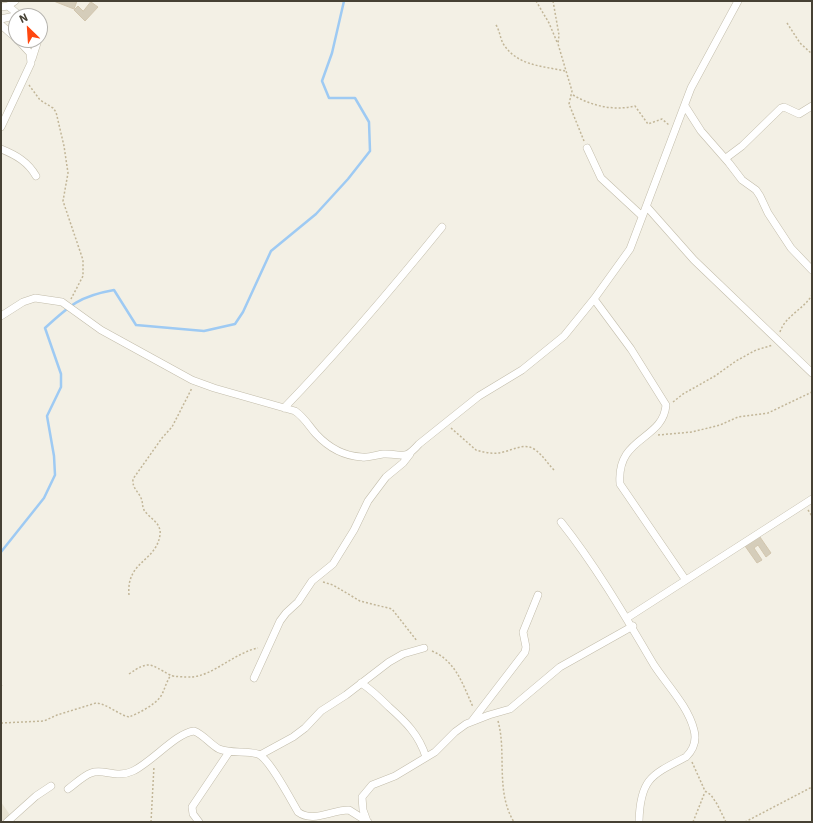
<!DOCTYPE html>
<html>
<head>
<meta charset="utf-8">
<style>
	body { margin:0 }
	#map { position:relative; width:813px; height:823px; overflow:hidden; background:#f3f0e5; font-family:"IBM Plex Sans",sans-serif }
	canvas { display:block }
	.frame { position:absolute; inset:0; border:2px solid #464134; pointer-events:none }
	.north { position:absolute; left:8px; top:8px; width:40px; height:40px; box-sizing:border-box; background:#fff; border:1px solid #b5b3ae; border-radius:50%; rotate:335deg; font-size:11px; font-weight:700; line-height:16px; text-align:center; color:#464134 }
	.north::after { content:''; display:block; margin:auto; width:14px; height:18px; background:#ff4710; clip-path:polygon(50% 0,100% 100%,50% 72%,0 100%) }
</style>
</head>
<body>
<div id="map">
<canvas width="813" height="823"></canvas>
<div class="frame"></div>
<div class="north">N</div>
</div>
<script>
const ctx = document.querySelector('canvas').getContext('2d');
ctx.lineJoin = 'round';
function fillPath(path, color) { ctx.fillStyle = color; ctx.fill(path, 'evenodd'); }
function trace(path, color, width, dash) { ctx.strokeStyle = color; ctx.lineWidth = width; ctx.lineCap = dash ? 'butt' : 'round'; ctx.setLineDash(dash || []); ctx.stroke(path); }
fillPath(new Path2D(`
	M 1,802 L 15,822 L 1,822 Z`), '#e8e3d3');
trace(new Path2D(`
	M 1,552 L 44,498 L 55,475 L 54,456 L 47,416 L 61,387 L 61,374 L 45,328 C 70,305 80,296 114,290 L 136,325 L 204,331 L 235,324 L 243,312 L 271,251 L 316,214 L 348,179 L 370,151 L 369,122 L 355,98 L 329,98 L 322,81 L 332,53 L 344,1`), '#9ecaf3', 2.5);
const building = new Path2D(`
	M 57,1 L 77,1 L 74,9 L 56,2 Z
	M 91,2 L 98,7 L 85,21 L 74,10 L 78,6 L 83,11 Z
	M 760,537 L 771,553 L 766,557 L 758,545 L 754,548 L 762,560 L 757,563 L 745,546 Z`);
fillPath(building, '#d5cdba');
trace(building, '#d1c5ad', 1);
const minor = new Path2D(`
	M 8,6 L 19,15 L 24,16
	M 1,7 L 8,6 L 15,1
	M 1,19 L 19,15
	M 1,25 L 16,38
	M 32,59 L 38,40
	M 685,106 L 701,131 L 729,163 L 742,180 L 756,190 L 760,196 L 768,213 L 791,248 L 812,270
	M 1,127 L 31,63 L 30,53 L 18,40
	M 587,148 L 601,178 L 642,216
	M 1,149 C 16,155 28,162 36,176
	M 726,158 L 742,146 L 781,108 L 784,107 L 799,114 L 812,106
	M 647,207 L 694,260 L 812,373
	M 594,299 L 631,349 L 666,405 C 663,441 616,436 620,484 L 685,579
	M 1,316 L 23,302 L 35,298 L 62,302 L 101,330 L 192,380 L 214,388 L 295,411 C 304,417 309,426 316,434 C 328,447 343,456 362,457 C 369,458 376,455 383,454 C 404,453 403,462 419,444 L 479,396 L 522,370 L 564,336 L 594,299 L 630,249 L 691,88 L 738,1
	M 284,408 C 340,350 391,290 442,227
	M 561,522 C 596,566 625,616 654,665 C 667,685 688,706 694,730 C 697,741 694,749 686,757 C 651,775 640,779 639,822
	M 627,618 L 812,499
	M 254,678 L 280,621 L 286,613 L 298,602 L 312,581 L 333,564 L 354,530 L 368,501 L 386,477 L 403,463 L 410,454
	M 361,683 C 372,690 380,698 389,707 C 406,722 419,735 426,757
	M 472,721 L 525,652 L 526,647 L 523,632 L 538,595
	M 260,755 L 293,737 L 305,728 L 321,711 L 346,695 L 389,662 L 403,654 L 424,648
	M 68,789 C 75,784 83,776 91,773 C 103,768 116,779 133,771 C 152,762 176,733 194,731 C 204,735 210,744 219,749 C 231,754 246,750 258,754 C 269,758 291,800 298,812 C 313,823 331,810 349,810 L 368,822
	M 367,821 L 363,810 L 362,797 L 372,785 L 395,776 L 435,752 L 455,732 L 466,724 L 489,715 L 510,709 L 560,667 L 633,626
	M 7,822 L 36,796 L 51,786
	M 199,822 L 193,814 L 192,807 L 229,752`);
trace(minor, '#c2bcaa', 8);
trace(new Path2D(`
	M 536,1 L 549,23 L 557,42
	M 553,1 L 559,35 L 558,44 L 572,91 L 569,104 L 584,141
	M 787,23 L 800,43 L 812,54
	M 496,25 C 500,31 500,39 504,45 C 518,66 543,66 565,71
	M 29,85 L 40,100 L 53,108 L 56,112 L 64,146 L 68,173 L 63,201 L 83,260 L 83,276 L 71,299
	M 573,95 C 592,106 613,111 635,106 L 648,124 L 662,119 L 669,125
	M 780,332 C 785,316 804,309 812,295
	M 673,402 L 683,394 L 715,376 L 736,361 L 756,350 L 773,345
	M 451,428 L 476,450 C 483,452 491,454 498,453 C 510,452 523,442 534,449 C 543,455 547,463 554,470
	M 658,435 L 692,432 L 720,425 L 738,417 L 768,413 L 812,392
	M 808,510 L 812,516
	M 323,582 L 333,585 L 360,601 L 392,609 L 417,641
	M 129,595 C 126,561 156,562 160,535 C 162,523 149,518 144,510 C 142,506 143,502 141,498 C 138,491 132,488 133,479 L 162,438 L 172,427 L 192,388
	M 432,651 C 456,661 463,685 473,707
	M 129,674 C 149,660 150,664 170,675 C 174,677 186,677 191,677 C 213,676 234,653 258,648
	M 1,686 L 2,685
	M 498,721 C 507,753 495,791 514,822
	M 1,723 L 44,721 L 57,715 L 96,703 C 108,704 117,714 129,717 C 139,713 155,705 161,696 C 165,689 166,682 171,675
	M 692,762 L 705,791 L 711,795 L 717,804 L 726,822
	M 151,822 L 154,766
	M 693,822 L 705,792
	M 745,822 L 812,787`), '#c2b698', 1.5, [2, 2]);
trace(minor, '#fff', 7);
</script>
</body>
</html>
